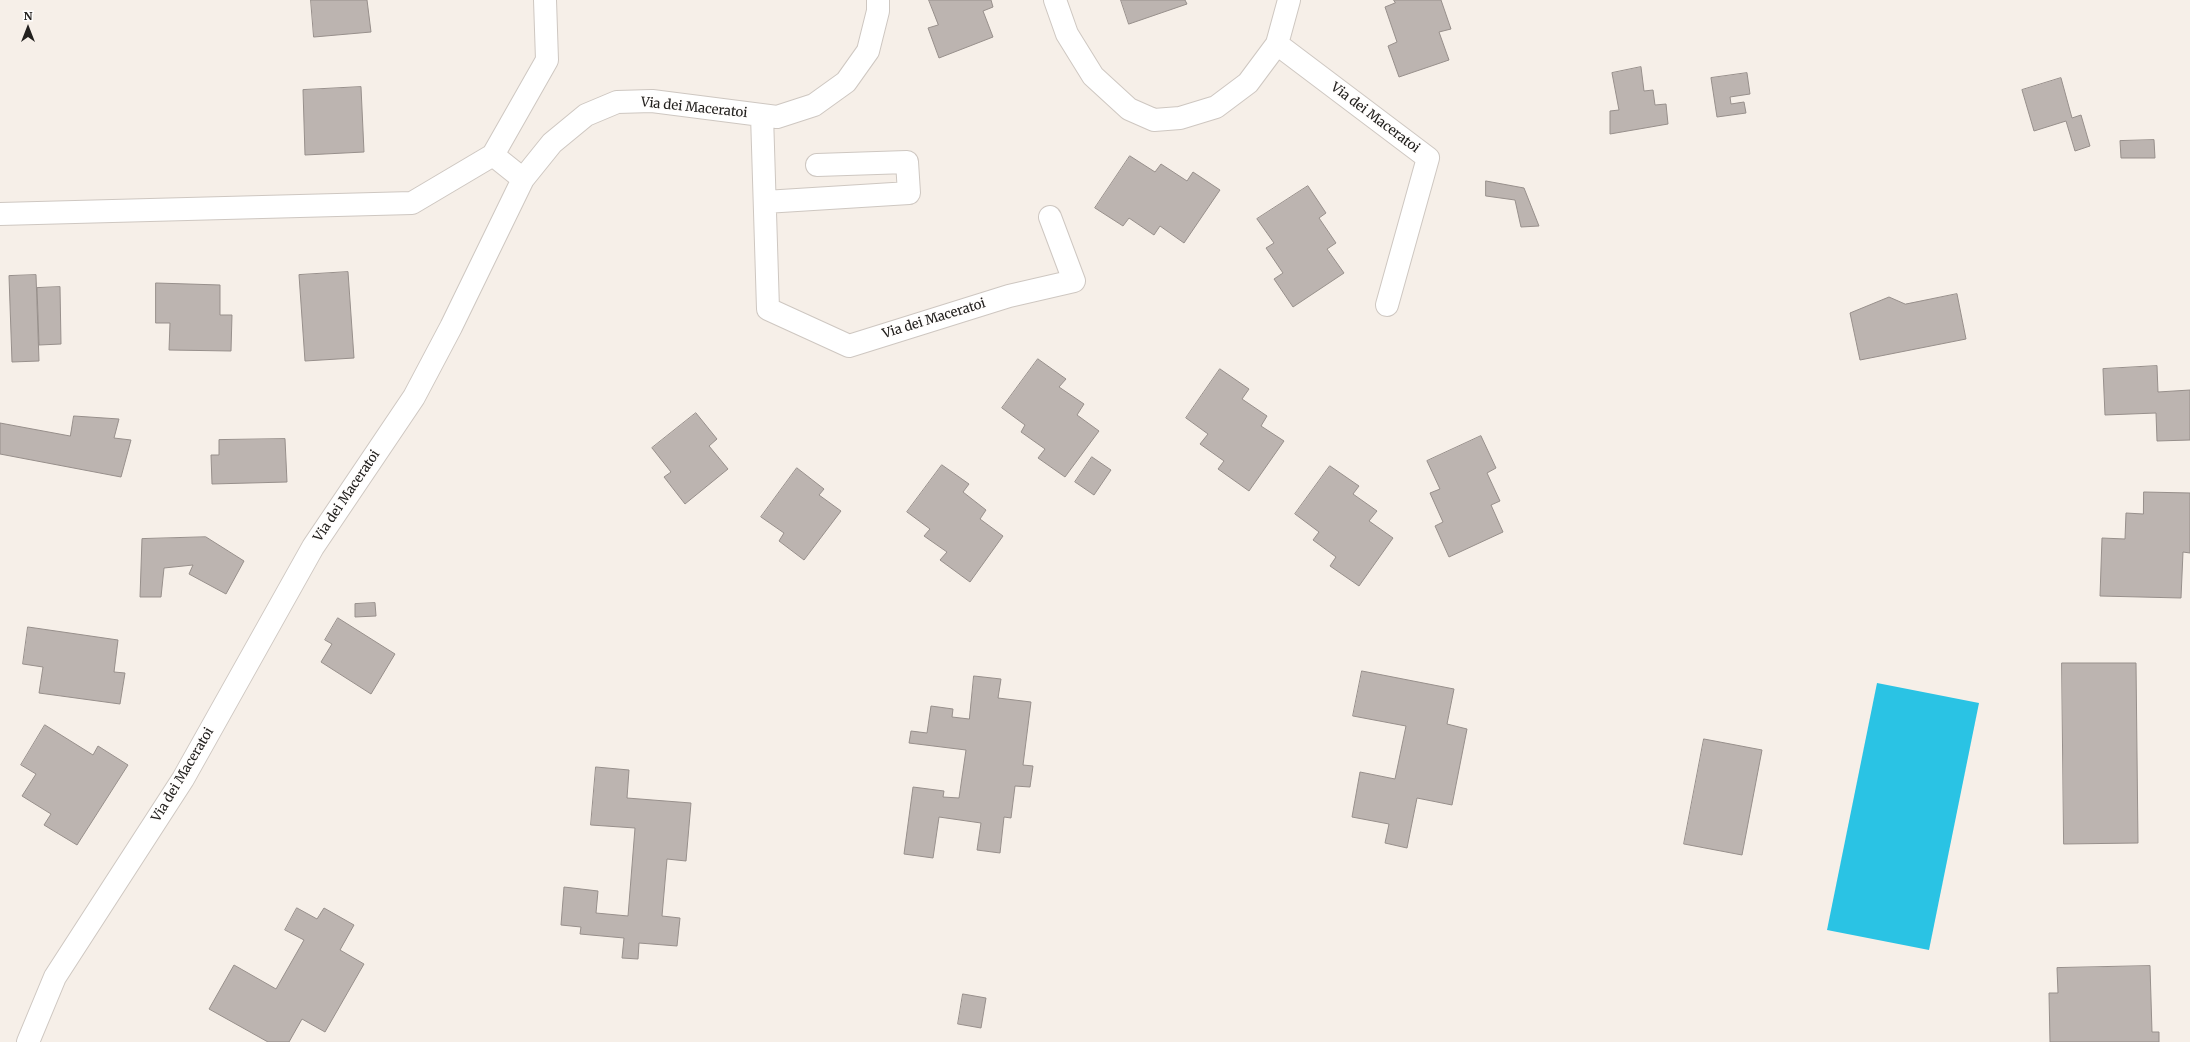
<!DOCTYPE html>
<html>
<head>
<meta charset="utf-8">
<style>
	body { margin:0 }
	#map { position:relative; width:2190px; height:1042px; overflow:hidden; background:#f6efe8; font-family:Merriweather,serif }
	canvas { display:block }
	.north { position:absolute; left:8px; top:8px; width:40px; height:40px; -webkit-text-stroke:3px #fffdfc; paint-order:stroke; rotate:0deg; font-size:11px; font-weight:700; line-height:16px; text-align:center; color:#22201e }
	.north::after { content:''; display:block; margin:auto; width:14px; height:18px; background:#22201e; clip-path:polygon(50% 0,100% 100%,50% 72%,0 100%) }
</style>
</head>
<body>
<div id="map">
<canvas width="2190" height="1042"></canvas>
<div class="north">N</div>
</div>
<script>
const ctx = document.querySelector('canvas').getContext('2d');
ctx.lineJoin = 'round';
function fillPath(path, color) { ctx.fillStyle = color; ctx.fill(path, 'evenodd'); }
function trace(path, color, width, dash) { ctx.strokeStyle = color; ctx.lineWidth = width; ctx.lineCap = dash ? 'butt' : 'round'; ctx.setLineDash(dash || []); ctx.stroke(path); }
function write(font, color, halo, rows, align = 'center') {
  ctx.font = font + ' Merriweather,serif'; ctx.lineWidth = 3; ctx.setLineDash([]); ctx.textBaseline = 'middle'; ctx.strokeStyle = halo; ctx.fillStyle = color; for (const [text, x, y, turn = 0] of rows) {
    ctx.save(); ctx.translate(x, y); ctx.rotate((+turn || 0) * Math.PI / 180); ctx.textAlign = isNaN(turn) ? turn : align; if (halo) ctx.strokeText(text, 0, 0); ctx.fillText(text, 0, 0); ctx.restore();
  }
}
fillPath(new Path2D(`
	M 1877,683 L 1979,703 L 1929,950 L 1827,930 Z`), '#2ac3e4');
const building = new Path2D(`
	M 311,0 L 367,0 L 371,32 L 314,37 Z
	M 929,0 L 991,0 L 993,7 L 983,11 L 993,37 L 939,58 L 928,28 L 938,25 Z
	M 1121,0 L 1185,0 L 1187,4 L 1129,24 Z
	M 1394,0 L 1441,0 L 1451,29 L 1439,32 L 1449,60 L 1399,77 L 1388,46 L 1397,42 L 1385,7 L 1395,3 Z
	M 1641,67 L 1644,91 L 1653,90 L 1655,105 L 1666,104 L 1668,124 L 1610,134 L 1610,111 L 1619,110 L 1612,73 Z
	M 1747,73 L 1750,94 L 1730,97 L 1731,104 L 1744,102 L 1746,113 L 1717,117 L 1711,78 Z
	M 2061,78 L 2072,118 L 2081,115 L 2090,146 L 2075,151 L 2066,121 L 2034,131 L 2022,90 Z
	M 361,87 L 364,152 L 305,155 L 303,90 Z
	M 2154,140 L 2155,158 L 2121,158 L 2120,141 Z
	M 1130,156 L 1155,172 L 1161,164 L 1187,181 L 1193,172 L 1220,190 L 1184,243 L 1160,226 L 1154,235 L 1129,218 L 1123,226 L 1095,208 Z
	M 1486,181 L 1524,188 L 1539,226 L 1521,227 L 1515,200 L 1486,196 Z
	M 1308,186 L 1326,213 L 1319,218 L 1336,243 L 1327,249 L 1344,273 L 1293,307 L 1274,279 L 1283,273 L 1266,248 L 1274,243 L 1257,219 Z
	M 348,272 L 354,358 L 305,361 L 299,275 Z
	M 36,275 L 39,361 L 12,362 L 9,276 Z
	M 156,283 L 220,285 L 220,315 L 232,315 L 231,351 L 169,350 L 170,323 L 156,323 Z
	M 60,287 L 61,344 L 39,345 L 37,288 Z
	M 1957,294 L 1966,339 L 1860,360 L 1850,313 L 1889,297 L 1905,304 Z
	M 1038,359 L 1066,379 L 1059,387 L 1084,404 L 1077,415 L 1099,431 L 1065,477 L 1038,458 L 1045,449 L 1021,432 L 1025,425 L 1002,408 Z
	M 2157,366 L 2158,392 L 2190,390 L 2190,440 L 2157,441 L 2156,413 L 2105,415 L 2103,369 Z
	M 1220,369 L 1249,389 L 1242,399 L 1267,416 L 1261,426 L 1284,441 L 1249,491 L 1218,469 L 1224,461 L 1200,444 L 1208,434 L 1186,418 Z
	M 696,413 L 717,439 L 709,446 L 728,469 L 685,504 L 664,477 L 671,472 L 652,448 Z
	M 74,416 L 119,419 L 114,438 L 131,440 L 121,477 L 0,454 L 0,423 L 70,436 Z
	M 1481,436 L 1496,468 L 1487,473 L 1500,501 L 1491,505 L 1503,532 L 1449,557 L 1435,526 L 1443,522 L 1430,493 L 1440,489 L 1427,461 Z
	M 285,439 L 287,482 L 212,484 L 211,455 L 219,455 L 219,440 Z
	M 1092,457 L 1111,470 L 1094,495 L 1075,482 Z
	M 942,465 L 969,484 L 963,492 L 986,510 L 980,519 L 1003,536 L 970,582 L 940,560 L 947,552 L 924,536 L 930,529 L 907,512 Z
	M 1330,466 L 1359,486 L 1353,494 L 1377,511 L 1369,521 L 1393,538 L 1359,586 L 1330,566 L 1336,557 L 1313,540 L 1319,532 L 1295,514 Z
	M 797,468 L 824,489 L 819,495 L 841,511 L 804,560 L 779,541 L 784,533 L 761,517 Z
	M 2144,492 L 2190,493 L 2190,553 L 2183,552 L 2181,598 L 2100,596 L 2102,538 L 2125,539 L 2126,513 L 2143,514 Z
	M 206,537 L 244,561 L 226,594 L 189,574 L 193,565 L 164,568 L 161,597 L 140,597 L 142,539 Z
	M 375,603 L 376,616 L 355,617 L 355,604 Z
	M 338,618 L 395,654 L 371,694 L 321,662 L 332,644 L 325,640 Z
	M 28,627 L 118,640 L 114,672 L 125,673 L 120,704 L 39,693 L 43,667 L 23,664 Z
	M 2062,663 L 2136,663 L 2138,843 L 2064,844 Z
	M 1362,671 L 1454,689 L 1447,724 L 1467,729 L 1452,805 L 1417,798 L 1407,848 L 1385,843 L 1389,824 L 1352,817 L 1360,772 L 1395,779 L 1406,726 L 1353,716 Z
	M 974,676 L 1001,679 L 998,698 L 1031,702 L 1023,765 L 1033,766 L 1030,787 L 1015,786 L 1011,818 L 1004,817 L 1000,853 L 977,850 L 981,823 L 939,817 L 933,858 L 904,854 L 913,787 L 944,791 L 943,797 L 959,798 L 966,750 L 909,743 L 911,731 L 927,733 L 931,706 L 953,709 L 952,717 L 969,719 Z
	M 45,725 L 93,755 L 98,746 L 128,765 L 77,845 L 44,825 L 51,814 L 22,796 L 36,774 L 21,765 Z
	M 1704,739 L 1762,750 L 1742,855 L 1684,844 Z
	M 596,767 L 629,770 L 627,798 L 691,803 L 686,861 L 667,859 L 662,916 L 680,918 L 677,946 L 639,943 L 638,959 L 622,958 L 624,938 L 580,934 L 581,927 L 561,925 L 564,887 L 598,891 L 596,913 L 628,916 L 635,828 L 591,825 Z
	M 297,908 L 317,919 L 324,908 L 354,925 L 340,950 L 364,964 L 325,1032 L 302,1019 L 289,1042 L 268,1042 L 209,1009 L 234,965 L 276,989 L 304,940 L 285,930 Z
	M 2150,966 L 2152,1032 L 2159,1032 L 2159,1042 L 2050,1042 L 2049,993 L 2058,993 L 2057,968 Z
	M 963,994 L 986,998 L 981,1028 L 958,1024 Z`);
fillPath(building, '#bcb4b0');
trace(building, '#978f8b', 1);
const minor = new Path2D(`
	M 1055,0 L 1067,34 L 1093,76 L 1129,109 L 1154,120 L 1180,118 L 1216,107 L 1248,83 L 1277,44 L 1289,0
	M 1277,44 L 1428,158 L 1387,305
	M 762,115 L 768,309 L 849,346 L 1009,296 L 1074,281 L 1050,217
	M 523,179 L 493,155 L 547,60 L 545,0
	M 765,202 L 909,193 L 907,162 L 817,165
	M 0,214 L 412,203 L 493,155
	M 28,1042 L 55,977 L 183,779 L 313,547 L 414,397 L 451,327 L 523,179 L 552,143 L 586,115 L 617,102 L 652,101 L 777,117 L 814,105 L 846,82 L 868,51 L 878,11 L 878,0`);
trace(minor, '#cec7c1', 24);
trace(minor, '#fff', 22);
write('13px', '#22201e', '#fffdfc', [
	["Via dei Maceratoi",694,108,6],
	["Via dei Maceratoi",1375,118,37],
	["Via dei Maceratoi",934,319,-17],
	["Via dei Maceratoi",347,496,-56],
	["Via dei Maceratoi",183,775,-59]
]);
</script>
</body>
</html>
